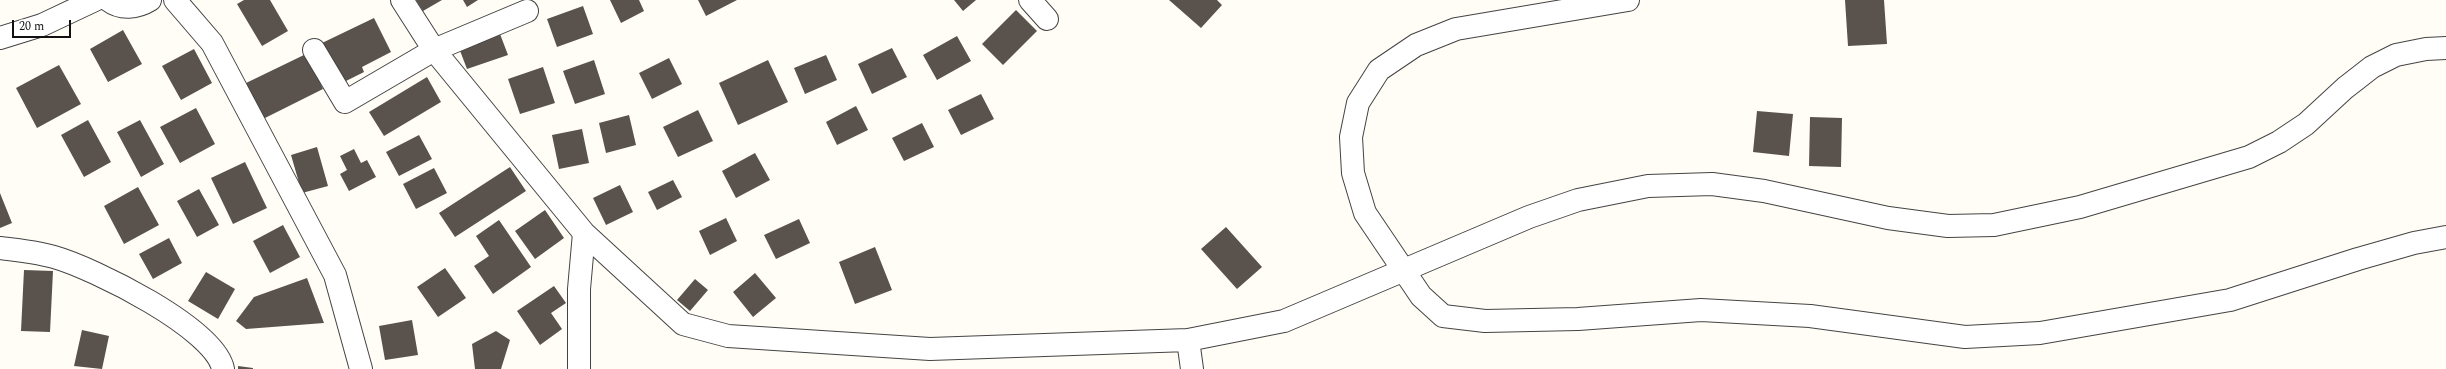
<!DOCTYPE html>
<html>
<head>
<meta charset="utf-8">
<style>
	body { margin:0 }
	#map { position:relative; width:2446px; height:369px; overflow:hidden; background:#fffdf5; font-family:Spectral,serif }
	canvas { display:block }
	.scale { position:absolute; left:12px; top:20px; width:59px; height:18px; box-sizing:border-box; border:2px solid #111; border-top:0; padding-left:5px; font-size:12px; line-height:14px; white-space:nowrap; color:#111; -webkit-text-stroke:3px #fff; paint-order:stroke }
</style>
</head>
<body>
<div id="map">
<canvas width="2446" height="369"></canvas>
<div class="scale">20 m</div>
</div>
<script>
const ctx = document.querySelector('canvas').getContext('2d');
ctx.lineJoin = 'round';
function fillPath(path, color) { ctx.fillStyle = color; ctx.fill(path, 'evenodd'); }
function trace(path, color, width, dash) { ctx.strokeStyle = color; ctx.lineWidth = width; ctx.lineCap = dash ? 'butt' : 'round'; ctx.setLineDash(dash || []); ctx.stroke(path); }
fillPath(new Path2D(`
	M 244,0 L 270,0 L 288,31 L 262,46 L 237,4 Z
	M 416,0 L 442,0 L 423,11 Z
	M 463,0 L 478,0 L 467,7 Z
	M 610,0 L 639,0 L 644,11 L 621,23 Z
	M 698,0 L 737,0 L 706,16 Z
	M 954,0 L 976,0 L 963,11 Z
	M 1169,0 L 1217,0 L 1222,5 L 1201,28 Z
	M 1845,0 L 1884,0 L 1887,44 L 1848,46 Z
	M 583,6 L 593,34 L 557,47 L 547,19 Z
	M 1016,10 L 1037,31 L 1003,65 L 982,44 Z
	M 374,18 L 391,52 L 362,67 L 364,72 L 342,83 L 322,43 Z
	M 123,30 L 142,64 L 108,82 L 90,49 Z
	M 500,34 L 508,55 L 467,69 L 459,48 Z
	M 957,36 L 971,61 L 937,80 L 923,55 Z
	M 892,48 L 907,77 L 872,94 L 858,64 Z
	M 194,49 L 212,83 L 181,100 L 162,66 Z
	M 306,54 L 323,89 L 261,120 L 244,84 Z
	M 826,55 L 837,80 L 805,94 L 794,68 Z
	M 669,58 L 682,84 L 652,99 L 639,73 Z
	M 594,60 L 605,94 L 575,104 L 563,71 Z
	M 768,60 L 788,102 L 738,125 L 719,83 Z
	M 59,65 L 81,104 L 37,128 L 16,88 Z
	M 543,67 L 555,103 L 520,114 L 508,79 Z
	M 427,77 L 441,102 L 384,136 L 369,112 Z
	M 981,94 L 994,119 L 961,135 L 948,110 Z
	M 856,106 L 868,130 L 837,145 L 826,122 Z
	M 196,108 L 215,144 L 180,163 L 160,127 Z
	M 698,110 L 713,141 L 678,157 L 663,127 Z
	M 1757,111 L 1793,114 L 1789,156 L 1753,152 Z
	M 629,115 L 636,145 L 606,153 L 599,123 Z
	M 1810,117 L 1842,118 L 1841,167 L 1809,166 Z
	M 88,120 L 111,162 L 84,177 L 61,135 Z
	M 140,120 L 164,164 L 141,177 L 117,132 Z
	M 922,123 L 934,147 L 904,161 L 892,138 Z
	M 582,129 L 589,163 L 559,169 L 552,135 Z
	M 419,135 L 432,159 L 399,176 L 386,152 Z
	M 317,147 L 328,186 L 302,193 L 291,155 Z
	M 354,149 L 361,163 L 367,160 L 376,177 L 349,191 L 340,174 L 347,170 L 340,156 Z
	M 755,153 L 770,180 L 736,198 L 722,171 Z
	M 245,162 L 267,208 L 233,224 L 211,178 Z
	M 510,167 L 526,191 L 455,237 L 439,213 Z
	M 434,168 L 447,193 L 416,209 L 403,184 Z
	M 673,180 L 682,197 L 657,210 L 648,192 Z
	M 620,185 L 633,212 L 606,225 L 593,198 Z
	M 138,187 L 159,225 L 124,244 L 104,206 Z
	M 199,189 L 219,225 L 197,237 L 177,201 Z
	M 0,193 L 12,223 L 0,228 Z
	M 545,210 L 564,238 L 535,259 L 515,231 Z
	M 726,218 L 737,241 L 710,255 L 699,231 Z
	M 799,219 L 810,243 L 776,259 L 764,235 Z
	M 499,220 L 531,267 L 493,294 L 474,266 L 489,256 L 476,236 Z
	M 283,225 L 300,257 L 270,273 L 253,241 Z
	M 1226,227 L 1262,267 L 1237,289 L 1201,249 Z
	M 169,238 L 182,263 L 153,279 L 139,254 Z
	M 875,247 L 892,290 L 855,304 L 839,262 Z
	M 445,268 L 466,298 L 438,317 L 417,287 Z
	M 24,270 L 53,271 L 50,332 L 21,331 Z
	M 206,272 L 235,289 L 218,319 L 188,301 Z
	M 755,273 L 776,298 L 753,317 L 733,292 Z
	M 307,278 L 324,323 L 246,329 L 236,321 L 254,297 Z
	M 695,279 L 708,290 L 690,311 L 677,300 Z
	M 554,286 L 566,303 L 551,313 L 562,329 L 540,345 L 517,311 Z
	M 412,320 L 418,355 L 385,360 L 379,326 Z
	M 82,330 L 109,336 L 102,369 L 74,366 Z
	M 496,331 L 510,340 L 501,369 L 475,369 L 472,344 Z
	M 238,366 L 253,368 L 253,369 L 238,369 Z`), '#5a524d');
const minor = new Path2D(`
	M 108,0 C 121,10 137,8 150,0
	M 175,0 L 212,43 L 335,275 L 361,369
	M 402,0 L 434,50 L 584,233 L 683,324 L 728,336 L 930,349 L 1188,340 L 1284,321 L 1529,217 L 1578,200 L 1648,186 L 1712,184 L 1764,191 L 1888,218 L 1948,226 L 1994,225 L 2080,207 L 2249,157 L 2279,142 L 2306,124 L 2345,88 L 2372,67 L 2396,55 L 2426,49 L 2446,48
	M 1030,0 L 1047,19
	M 1628,0 L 1456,29 L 1416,45 L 1379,70 L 1358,103 L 1351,137 L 1353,173 L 1365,213 L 1421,296 L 1443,316 L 1485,321 L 1578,319 L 1701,310 L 1810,316 L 1965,337 L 2040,333 L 2230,300 L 2358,259 L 2414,243 L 2446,237
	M 0,38 L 42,25 L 95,0
	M 314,50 L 345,102 L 434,50 L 527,11
	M 0,248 C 18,250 37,252 54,257 C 93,268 215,328 223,369
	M 1188,340 L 1192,369
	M 579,369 L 579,289 L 584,233`);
trace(minor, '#444', 24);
trace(minor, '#fff', 22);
</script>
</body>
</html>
